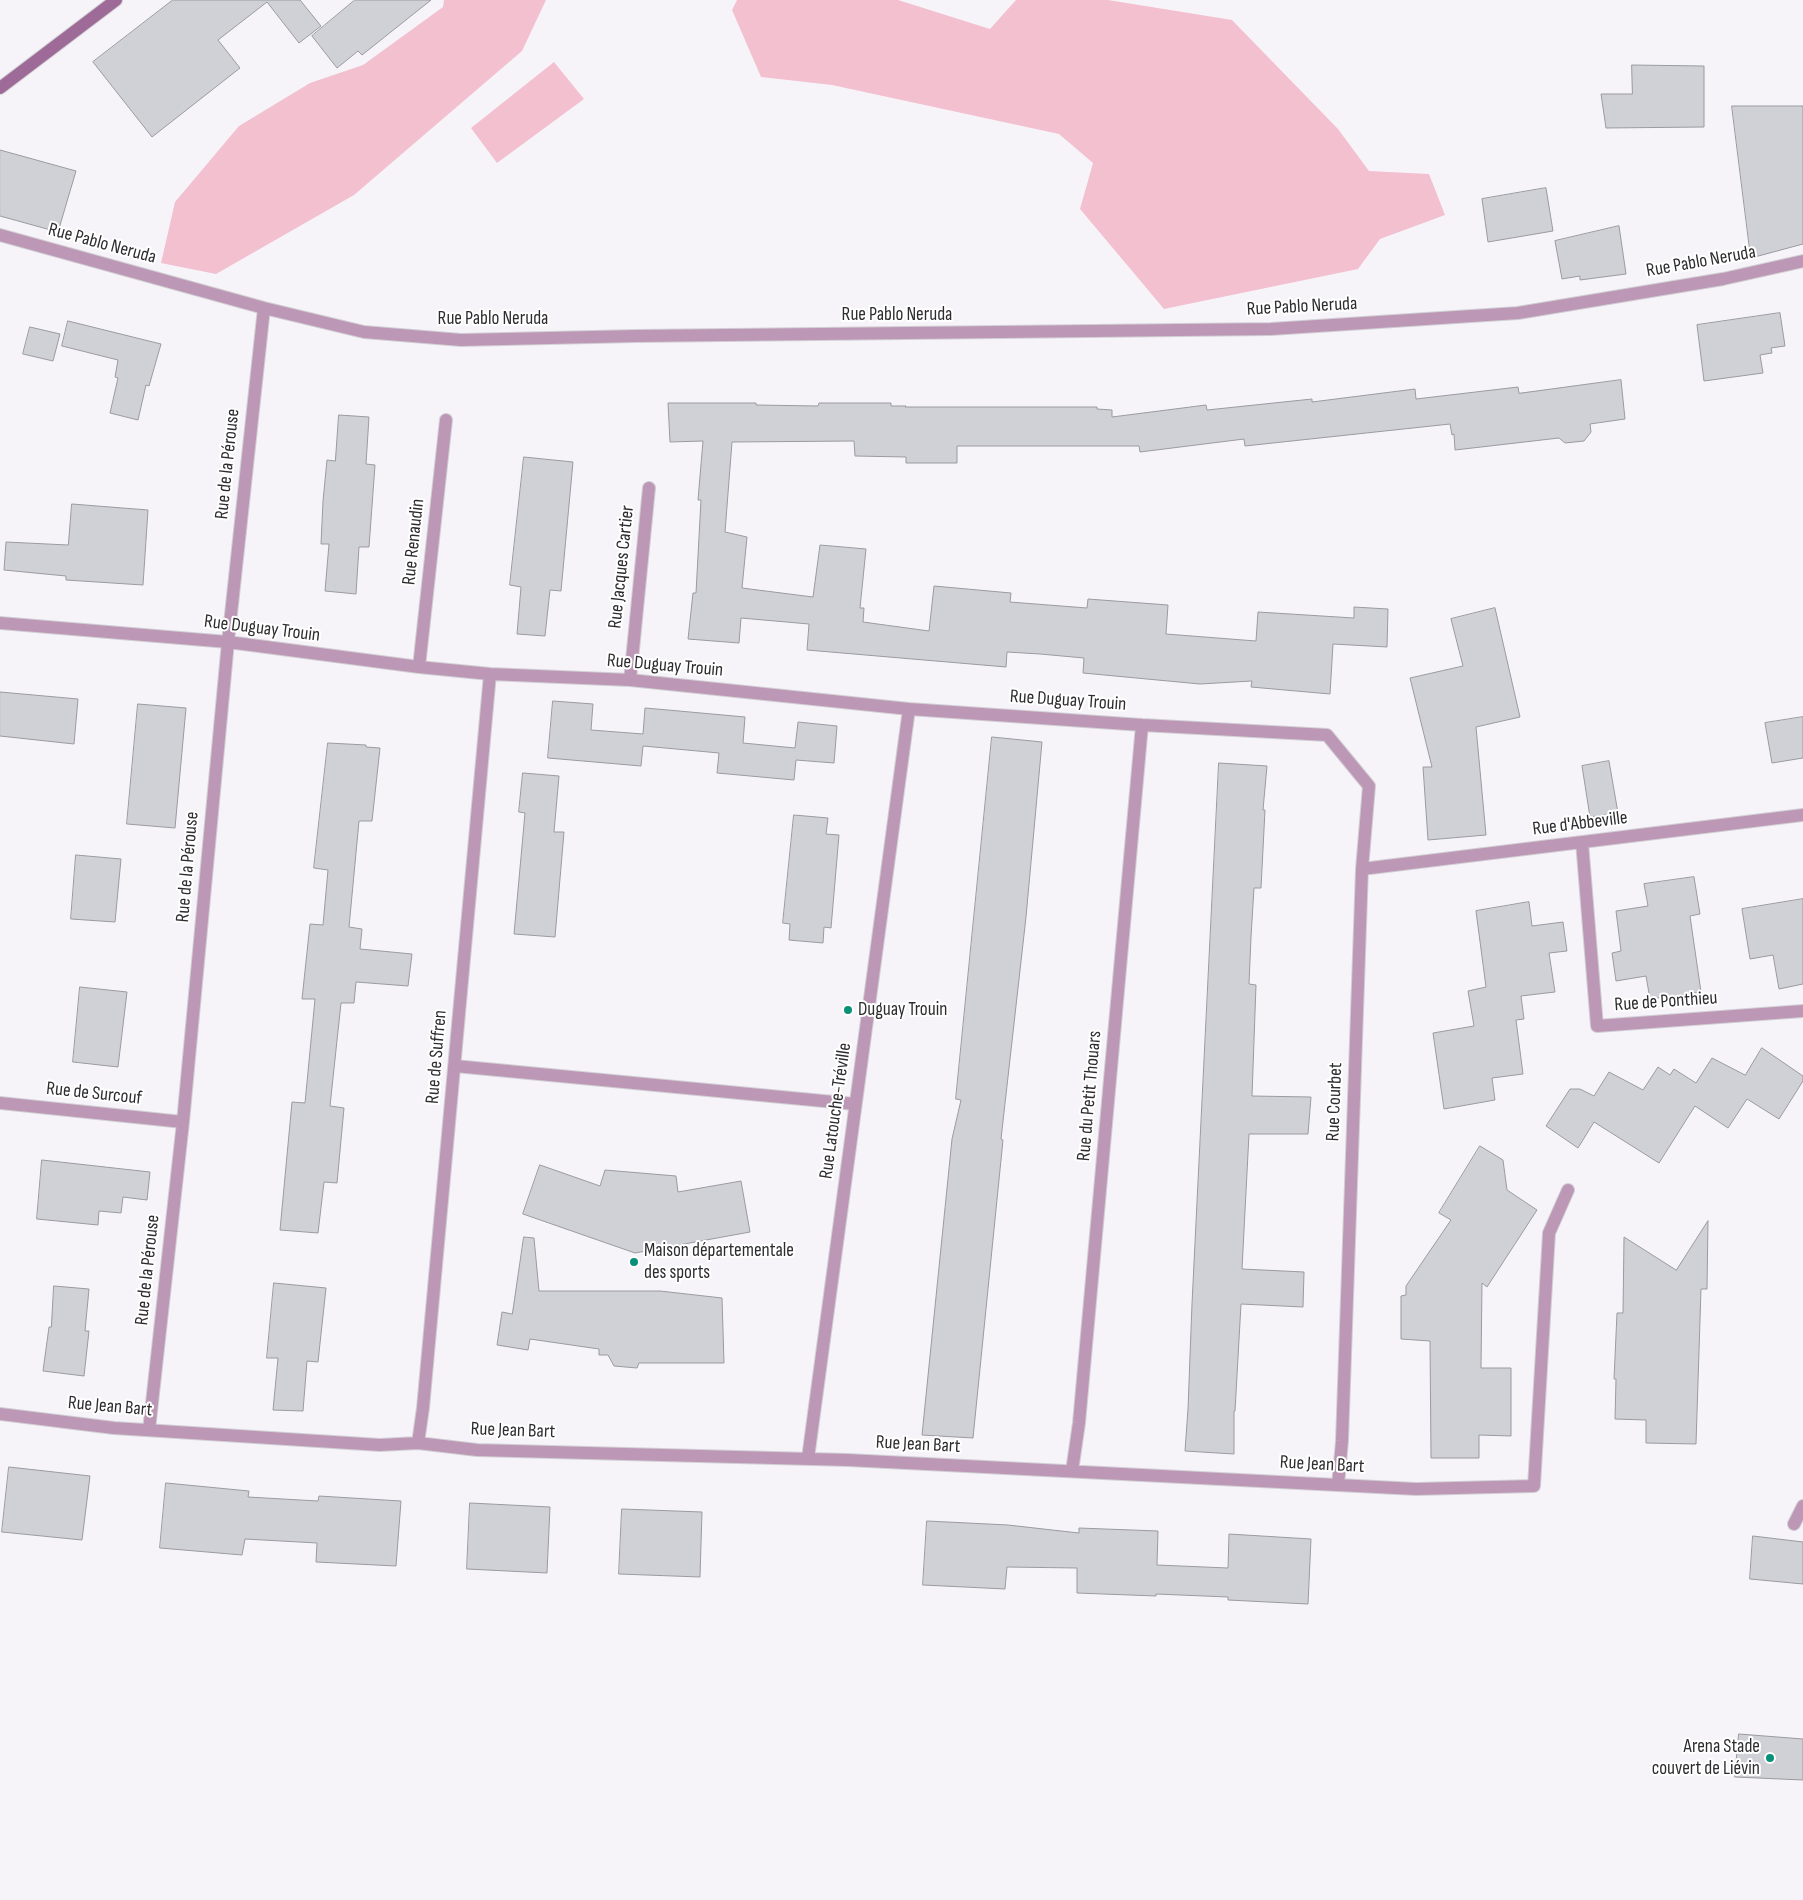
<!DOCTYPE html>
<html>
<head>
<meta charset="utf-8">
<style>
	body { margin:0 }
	canvas { display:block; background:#f6f4f9 }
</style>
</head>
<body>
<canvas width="1803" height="1900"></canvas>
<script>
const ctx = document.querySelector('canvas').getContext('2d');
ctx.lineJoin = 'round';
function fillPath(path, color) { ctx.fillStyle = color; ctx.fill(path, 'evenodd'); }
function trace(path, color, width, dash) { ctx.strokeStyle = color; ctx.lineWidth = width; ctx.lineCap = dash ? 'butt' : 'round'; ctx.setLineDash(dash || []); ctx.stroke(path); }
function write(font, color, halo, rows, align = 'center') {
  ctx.font = font + ' "Sofia Sans Condensed",sans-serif'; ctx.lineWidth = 4; ctx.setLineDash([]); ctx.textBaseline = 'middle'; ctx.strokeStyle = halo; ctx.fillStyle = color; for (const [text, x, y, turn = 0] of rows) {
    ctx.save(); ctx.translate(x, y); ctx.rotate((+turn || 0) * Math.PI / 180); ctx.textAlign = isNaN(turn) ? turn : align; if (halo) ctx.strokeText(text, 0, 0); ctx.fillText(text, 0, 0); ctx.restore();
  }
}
fillPath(new Path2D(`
	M 444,0 L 546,0 L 522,51 L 354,195 L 216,274 L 161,263 L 175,202 L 239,126 L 310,83 L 363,65 L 443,7 Z
	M 737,0 L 898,0 L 990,29 L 1016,0 L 1108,0 L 1232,20 L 1338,129 L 1369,171 L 1429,174 L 1445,215 L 1380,239 L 1358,269 L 1164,309 L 1080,209 L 1093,163 L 1059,134 L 832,85 L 761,77 L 732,10 Z
	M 554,62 L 584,99 L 497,163 L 471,128 Z`), '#f3c0d0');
const building = new Path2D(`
	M 173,0 L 300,0 L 321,26 L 299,43 L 267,2 L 218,40 L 240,68 L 152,137 L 93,62 Z
	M 355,0 L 431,0 L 362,55 L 358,51 L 337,68 L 312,36 Z
	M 1632,65 L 1704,66 L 1704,127 L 1606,128 L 1601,94 L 1632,94 Z
	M 1732,106 L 1803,106 L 1803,244 L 1751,258 Z
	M 0,150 L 76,171 L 58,232 L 0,216 Z
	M 1546,188 L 1553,231 L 1488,242 L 1482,199 Z
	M 1619,226 L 1626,274 L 1580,280 L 1580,276 L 1562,279 L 1555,241 Z
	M 1780,313 L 1785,346 L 1771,348 L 1772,353 L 1760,355 L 1763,373 L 1704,381 L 1697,325 Z
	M 68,321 L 161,344 L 149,386 L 146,385 L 138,420 L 110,413 L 118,378 L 115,377 L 118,360 L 62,346 Z
	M 30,327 L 60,334 L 53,361 L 23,354 Z
	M 1621,380 L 1625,419 L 1590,424 L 1591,432 L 1584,441 L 1565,443 L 1559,438 L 1455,450 L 1454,434 L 1452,435 L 1450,424 L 1245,446 L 1244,439 L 1140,452 L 1139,446 L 957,446 L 957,463 L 906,463 L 906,457 L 855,456 L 854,441 L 732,442 L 725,532 L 747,537 L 742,588 L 813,597 L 820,545 L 866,549 L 860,608 L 864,608 L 863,622 L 929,631 L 934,586 L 1011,593 L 1010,602 L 1087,608 L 1088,599 L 1168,605 L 1166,634 L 1256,641 L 1258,612 L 1354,618 L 1354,607 L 1388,609 L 1387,647 L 1333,644 L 1330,694 L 1251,687 L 1252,681 L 1200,684 L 1083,673 L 1084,658 L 1040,654 L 1007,652 L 1006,667 L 807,650 L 809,624 L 741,618 L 739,643 L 688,639 L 693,593 L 696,593 L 701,500 L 698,500 L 703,441 L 670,442 L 668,403 L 756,403 L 756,405 L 818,406 L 819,403 L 891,403 L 891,406 L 906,406 L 905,407 L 1097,407 L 1097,409 L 1112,410 L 1112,417 L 1206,405 L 1207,410 L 1312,399 L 1312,402 L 1415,389 L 1416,399 L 1518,387 L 1519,393 Z
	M 339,415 L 369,417 L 366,464 L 375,465 L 369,547 L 359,547 L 356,594 L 325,591 L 329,544 L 321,544 L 323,501 L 327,460 L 335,461 Z
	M 524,457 L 573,462 L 561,591 L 550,590 L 545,636 L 517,634 L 521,587 L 510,585 Z
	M 72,504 L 148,510 L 143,585 L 66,580 L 66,576 L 4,570 L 6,542 L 68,545 Z
	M 1495,608 L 1520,717 L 1476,727 L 1486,835 L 1428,840 L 1423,767 L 1432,767 L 1410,678 L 1463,666 L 1451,619 Z
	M 0,692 L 78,699 L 74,744 L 0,736 Z
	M 553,701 L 593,704 L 591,730 L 643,734 L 645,708 L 668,710 L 745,717 L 743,743 L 795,748 L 798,722 L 837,726 L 834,763 L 796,760 L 794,780 L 717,773 L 719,753 L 676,749 L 643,746 L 641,766 L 548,758 Z
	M 138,704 L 186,708 L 175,828 L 127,824 Z
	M 1803,717 L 1803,758 L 1772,763 L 1765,723 Z
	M 992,737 L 1042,742 L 1026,917 L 1001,1139 L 1003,1140 L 973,1438 L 922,1435 L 952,1139 L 961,1100 L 956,1099 Z
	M 328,743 L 366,745 L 366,747 L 380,748 L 372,821 L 359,821 L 349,927 L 362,929 L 360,949 L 412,954 L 408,986 L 356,982 L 354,1003 L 341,1003 L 330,1106 L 344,1108 L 337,1183 L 324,1182 L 318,1233 L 280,1230 L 292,1102 L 305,1103 L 315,999 L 302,999 L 310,924 L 323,925 L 328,870 L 314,868 Z
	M 1609,761 L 1618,813 L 1590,817 L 1582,766 Z
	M 1219,763 L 1267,766 L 1263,810 L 1265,810 L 1261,888 L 1254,888 L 1251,937 L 1249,984 L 1256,985 L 1252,1096 L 1311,1097 L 1308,1134 L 1249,1134 L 1242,1269 L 1304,1272 L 1303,1307 L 1241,1304 L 1235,1411 L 1234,1411 L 1234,1454 L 1185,1451 L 1188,1409 L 1192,1304 Z
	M 523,773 L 559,776 L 554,832 L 564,832 L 555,937 L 514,934 L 525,813 L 519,812 Z
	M 794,815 L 828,818 L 826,834 L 839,835 L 831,928 L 824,927 L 823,943 L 789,940 L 790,924 L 783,923 Z
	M 76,855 L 121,859 L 115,922 L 71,919 Z
	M 1694,877 L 1700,914 L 1690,916 L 1701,992 L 1650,999 L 1646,976 L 1616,981 L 1612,953 L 1621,951 L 1616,911 L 1648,906 L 1644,884 Z
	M 1803,899 L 1803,984 L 1779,989 L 1773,955 L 1750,959 L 1742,909 Z
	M 1529,902 L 1532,926 L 1563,922 L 1567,951 L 1549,953 L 1555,992 L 1521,996 L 1524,1019 L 1516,1020 L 1523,1074 L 1492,1078 L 1495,1100 L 1444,1109 L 1433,1033 L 1474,1026 L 1468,991 L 1486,987 L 1476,911 Z
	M 80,987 L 127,992 L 118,1067 L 73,1062 Z
	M 1762,1048 L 1803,1076 L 1803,1081 L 1779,1119 L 1747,1099 L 1728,1128 L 1695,1106 L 1659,1163 L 1594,1122 L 1578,1148 L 1546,1126 L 1570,1089 L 1580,1089 L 1594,1096 L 1609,1072 L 1643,1090 L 1658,1067 L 1670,1075 L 1674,1069 L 1696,1083 L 1712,1058 L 1745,1075 Z
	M 1480,1146 L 1503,1160 L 1507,1190 L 1537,1210 L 1487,1287 L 1482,1283 L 1481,1368 L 1511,1368 L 1511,1436 L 1479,1435 L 1479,1458 L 1431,1458 L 1430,1341 L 1401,1339 L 1401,1296 L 1406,1295 L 1406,1286 L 1451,1220 L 1439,1213 Z
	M 42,1160 L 150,1172 L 147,1200 L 123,1197 L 121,1213 L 99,1211 L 98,1225 L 37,1219 Z
	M 540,1165 L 600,1186 L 605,1170 L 676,1176 L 678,1192 L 741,1181 L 750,1232 L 635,1253 L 523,1214 Z
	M 1708,1221 L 1707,1289 L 1701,1289 L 1696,1444 L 1646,1443 L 1646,1420 L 1615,1419 L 1616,1379 L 1614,1379 L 1617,1313 L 1623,1313 L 1624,1237 L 1676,1270 Z
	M 524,1237 L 534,1238 L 539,1291 L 660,1291 L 722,1298 L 724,1363 L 639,1363 L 637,1368 L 614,1366 L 608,1355 L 599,1355 L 599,1349 L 530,1339 L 528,1350 L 497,1345 L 502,1312 L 512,1314 Z
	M 274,1283 L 326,1288 L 318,1362 L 307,1361 L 303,1411 L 273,1410 L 278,1358 L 267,1358 Z
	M 54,1286 L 89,1289 L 85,1331 L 89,1331 L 84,1376 L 43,1371 L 49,1327 L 51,1327 Z
	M 9,1467 L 90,1476 L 82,1540 L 2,1532 Z
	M 166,1483 L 249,1491 L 248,1497 L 318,1501 L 319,1496 L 401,1501 L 396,1566 L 316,1562 L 317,1543 L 245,1539 L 242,1555 L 160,1548 Z
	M 470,1503 L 550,1507 L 547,1573 L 467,1569 Z
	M 622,1509 L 702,1512 L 700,1577 L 619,1574 Z
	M 927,1521 L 1008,1525 L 1079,1533 L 1079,1528 L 1158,1531 L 1157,1565 L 1228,1568 L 1229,1534 L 1311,1539 L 1308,1604 L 1228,1600 L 1228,1597 L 1156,1594 L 1156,1596 L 1077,1593 L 1077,1568 L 1007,1567 L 1005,1589 L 923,1585 Z
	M 1753,1536 L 1803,1542 L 1803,1584 L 1750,1579 Z
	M 1739,1734 L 1803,1739 L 1803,1780 L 1735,1777 Z`);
fillPath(building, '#d0d1d6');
trace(building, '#9a9ba0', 1);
const service = new Path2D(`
	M 455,1066 L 855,1104
	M 1794,1524 L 1803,1506`);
const minor = new Path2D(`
	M 0,235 L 264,308 L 364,332 L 461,340 L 636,336 L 1271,329 L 1518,313 L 1723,279 L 1803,261
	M 0,623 L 228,642 L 419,667 L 490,674 L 630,680 L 909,709 L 1142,725 L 1327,735 L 1369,786 L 1362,869 L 1342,1441 L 1338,1485
	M 419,667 L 446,420
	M 630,680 L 649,488
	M 1582,842 L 1597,1026 L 1803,1011
	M 1362,869 L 1803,815
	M 0,1103 L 183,1122
	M 0,1414 L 114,1428 L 380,1445 L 418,1443 L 477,1450 L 848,1460 L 1416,1489 L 1534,1486 L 1549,1233 L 1568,1190
	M 149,1430 L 183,1122 L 228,642 L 264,308
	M 418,1443 L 423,1408 L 490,674
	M 808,1458 L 909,709
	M 1072,1471 L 1079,1423 L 1142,725`);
const secondary = new Path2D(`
	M 0,88 L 116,0`);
trace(service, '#d2d0d4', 14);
trace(minor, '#d2d0d4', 14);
trace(secondary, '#d2d0d4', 14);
trace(service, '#bc98b6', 12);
trace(minor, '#bc98b6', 12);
trace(secondary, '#9e6a97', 12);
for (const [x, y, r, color] of [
	[848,1010,5,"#0a9078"],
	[634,1262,5,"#0a9078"],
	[1770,1758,5,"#0a9078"]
]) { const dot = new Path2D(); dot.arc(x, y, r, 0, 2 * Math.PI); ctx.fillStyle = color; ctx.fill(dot); trace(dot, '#fff', 2); }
write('19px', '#2d2c2e', '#fff', [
	["Rue Pablo Neruda",102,244,15],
	["Rue Pablo Neruda",1701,262,-10],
	["Rue Pablo Neruda",1302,307,-3],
	["Rue Pablo Neruda",897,315],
	["Rue Pablo Neruda",493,319],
	["Rue de la Pérouse",228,464,-84],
	["Rue Renaudin",414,542,-84],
	["Rue Jacques Cartier",622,567,-84],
	["Rue Duguay Trouin",262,629,7],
	["Rue Duguay Trouin",665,666,5],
	["Rue Duguay Trouin",1068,701,4],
	["Rue d'Abbeville",1580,824,-7],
	["Rue de la Pérouse",188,867,-85],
	["Rue de Ponthieu",1666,1002,-4],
	["Rue de Suffren",437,1057,-85],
	["Rue de Surcouf",94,1094,6],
	["Rue du Petit Thouars",1090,1096,-85],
	["Rue Courbet",1335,1102,-88],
	["Rue Latouche-Tréville",836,1111,-82],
	["Rue de la Pérouse",148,1270,-84],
	["Rue Jean Bart",110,1407,5],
	["Rue Jean Bart",513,1431,2],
	["Rue Jean Bart",918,1445,3],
	["Rue Jean Bart",1322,1465,3]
]);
write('19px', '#2d2c2e', '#fff', [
	["Duguay Trouin",858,1010],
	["Maison départementale",644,1251],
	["des sports",644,1273],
	["Arena Stade",1760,1747,"right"],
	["couvert de Liévin",1760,1769,"right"]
], 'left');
</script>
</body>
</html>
